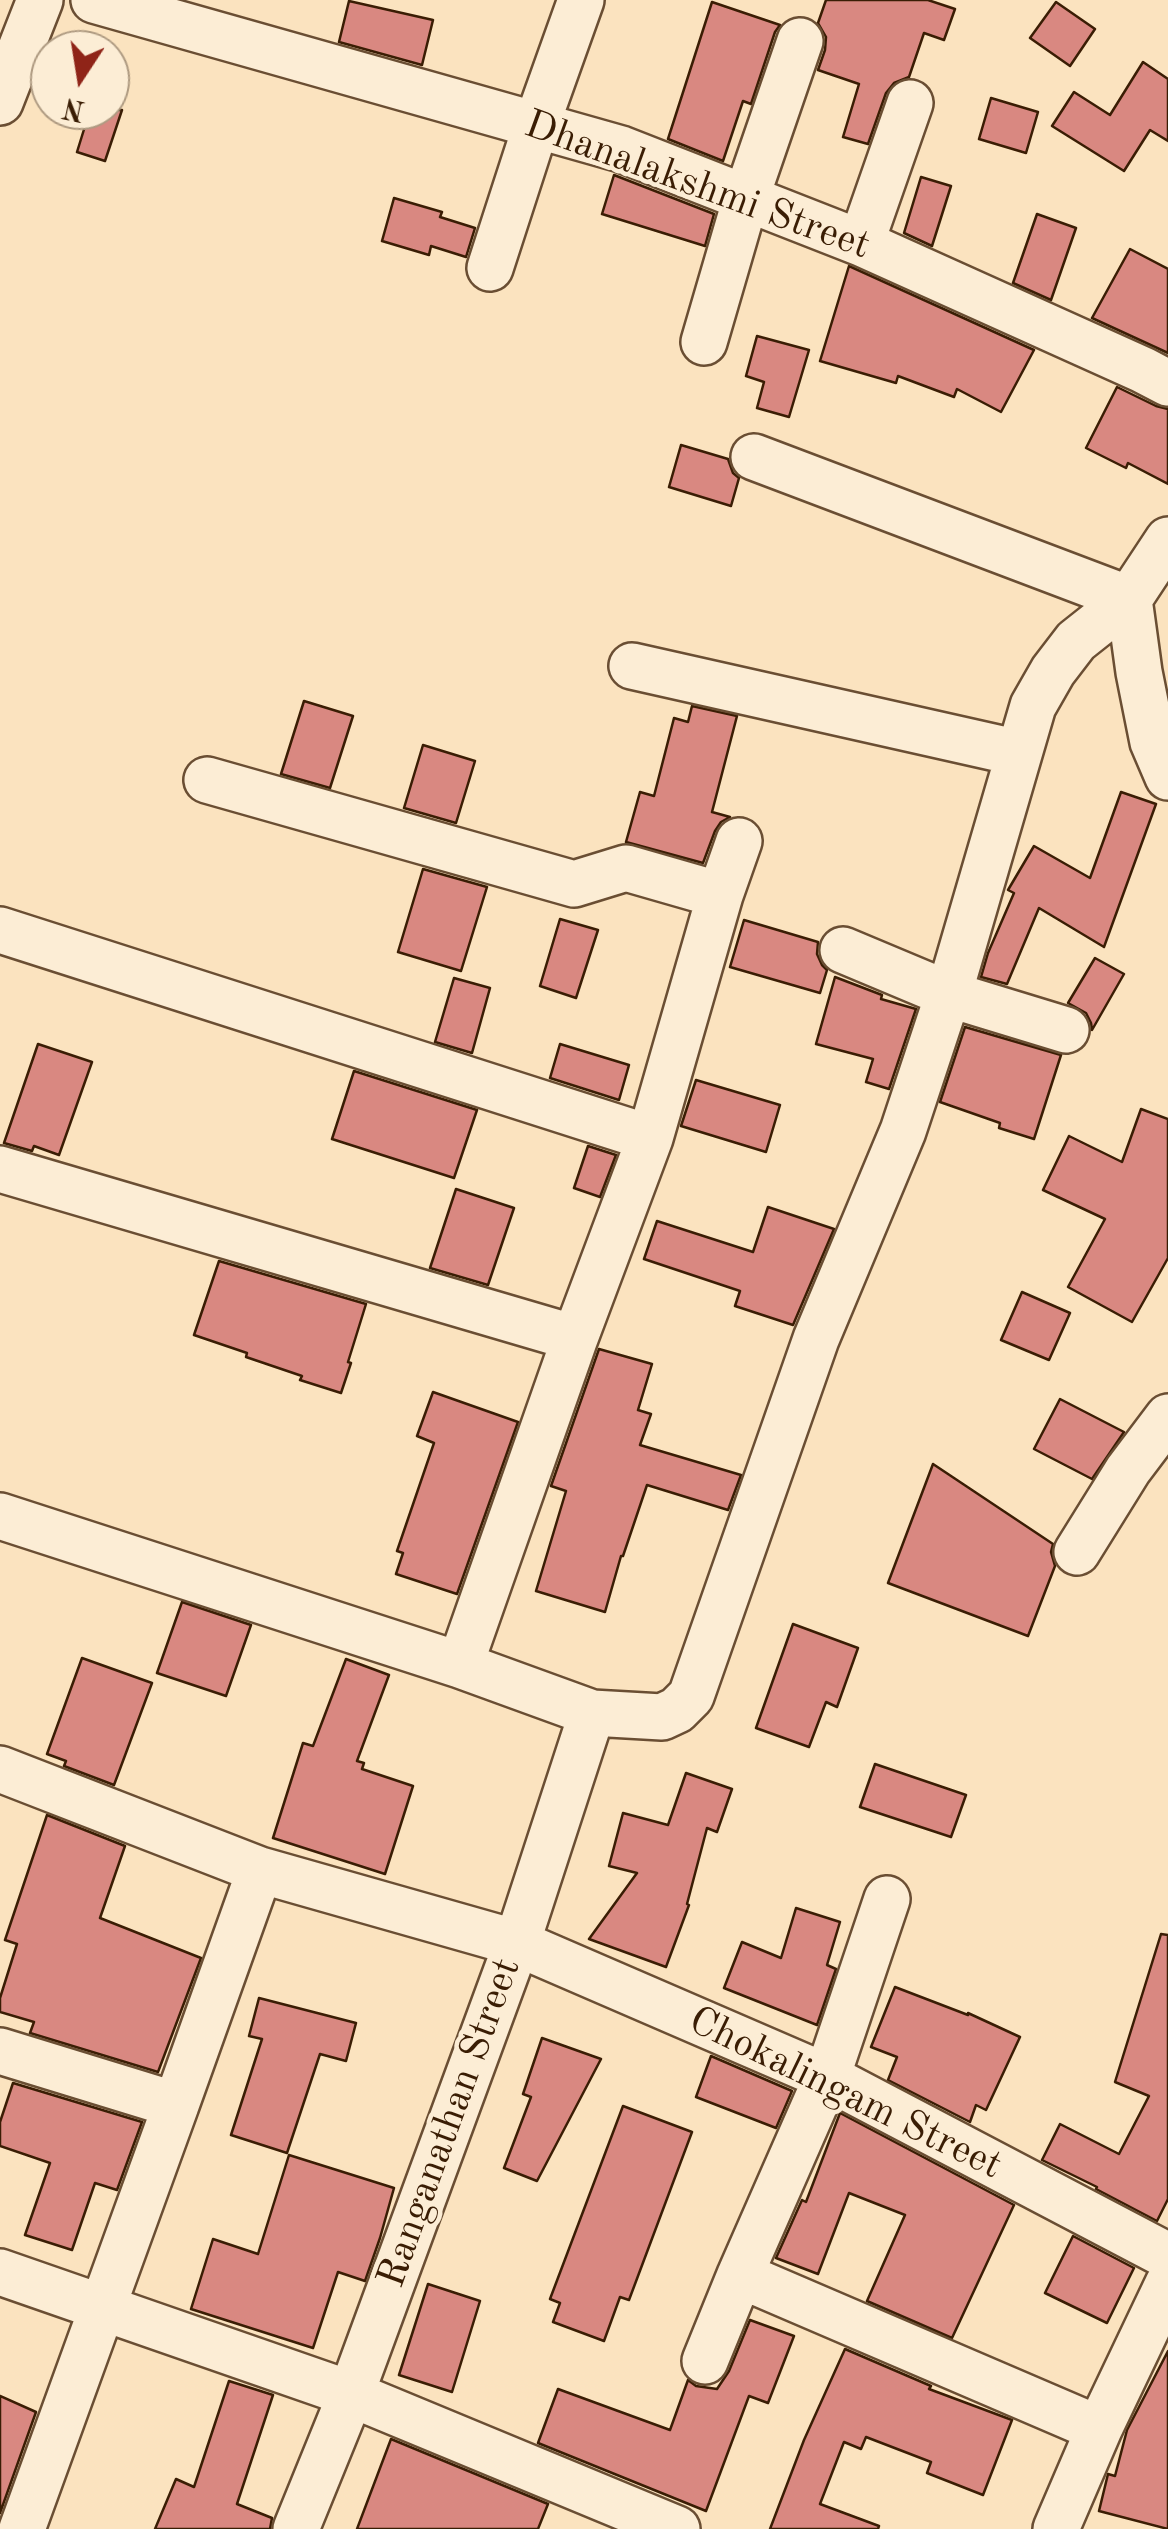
<!DOCTYPE html>
<html>
<head>
<meta charset="utf-8">
<style>
	body { margin:0 }
	#map { position:relative; width:1168px; height:2529px; overflow:hidden; background:#fbe3bf; font-family:"Old Standard TT",serif }
	canvas { display:block }
	.north { position:absolute; left:30px; top:30px; width:100px; height:100px; box-sizing:border-box; background:#fcedd5; border:2px solid #ae9a81; border-radius:50%; rotate:192deg; font-size:28px; font-weight:700; line-height:40px; text-align:center; color:#3a1d04 }
	.north::after { content:''; display:block; margin:auto; width:35px; height:45px; background:#8f2418; clip-path:polygon(50% 0,100% 100%,50% 72%,0 100%) }
</style>
</head>
<body>
<div id="map">
<canvas width="1168" height="2529"></canvas>
<div class="north">N</div>
</div>
<script>
const ctx = document.querySelector('canvas').getContext('2d');
ctx.lineJoin = 'round';
function fillPath(path, color) { ctx.fillStyle = color; ctx.fill(path, 'evenodd'); }
function trace(path, color, width, dash) { ctx.strokeStyle = color; ctx.lineWidth = width; ctx.lineCap = dash ? 'butt' : 'round'; ctx.setLineDash(dash || []); ctx.stroke(path); }
function write(font, color, halo, rows, align = 'center') {
  ctx.font = font + ' "Old Standard TT",serif'; ctx.lineWidth = 9; ctx.setLineDash([]); ctx.textBaseline = 'middle'; ctx.strokeStyle = halo; ctx.fillStyle = color; for (const [text, x, y, turn = 0] of rows) {
    ctx.save(); ctx.translate(x, y); ctx.rotate((+turn || 0) * Math.PI / 180); ctx.textAlign = isNaN(turn) ? turn : align; if (halo) ctx.strokeText(text, 0, 0); ctx.fillText(text, 0, 0); ctx.restore();
  }
}
const building = new Path2D(`
	M 826,0 L 928,0 L 955,9 L 944,40 L 924,33 L 909,77 L 894,83 L 886,93 L 868,144 L 843,137 L 859,84 L 818,70 L 825,50 L 826,37 L 818,23 Z
	M 349,1 L 433,20 L 422,65 L 339,42 Z
	M 712,2 L 780,25 L 775,32 L 751,104 L 743,101 L 723,161 L 668,139 Z
	M 1056,2 L 1095,29 L 1070,66 L 1030,38 Z
	M 1143,62 L 1168,79 L 1168,141 L 1150,130 L 1124,171 L 1052,126 L 1074,92 L 1110,115 Z
	M 991,98 L 1038,112 L 1026,153 L 979,139 Z
	M 90,110 L 122,110 L 105,161 L 77,152 Z
	M 614,175 L 714,214 L 705,246 L 602,214 Z
	M 921,177 L 951,186 L 932,246 L 904,233 Z
	M 394,198 L 442,212 L 440,217 L 475,228 L 466,257 L 431,246 L 429,255 L 382,241 Z
	M 1037,214 L 1076,228 L 1051,300 L 1013,283 Z
	M 1130,249 L 1168,269 L 1168,353 L 1092,318 Z
	M 849,266 L 1034,350 L 1001,412 L 957,389 L 954,397 L 898,376 L 896,383 L 820,361 Z
	M 757,336 L 809,350 L 789,417 L 757,408 L 764,382 L 746,376 Z
	M 1117,387 L 1156,406 L 1168,409 L 1168,484 L 1128,463 L 1126,468 L 1086,448 Z
	M 681,445 L 728,459 L 733,473 L 739,478 L 731,506 L 669,487 Z
	M 304,701 L 353,716 L 330,788 L 281,774 Z
	M 692,706 L 737,716 L 712,812 L 730,817 L 721,822 L 715,831 L 703,863 L 626,842 L 640,792 L 654,796 L 674,718 L 688,722 Z
	M 423,745 L 475,761 L 456,823 L 404,808 Z
	M 1121,792 L 1156,804 L 1104,947 L 1039,908 L 1007,984 L 981,977 L 988,953 L 1014,893 L 1008,890 L 1034,846 L 1090,878 Z
	M 423,869 L 487,887 L 461,971 L 398,952 Z
	M 560,919 L 598,930 L 576,998 L 540,986 Z
	M 744,920 L 818,942 L 817,954 L 822,965 L 827,970 L 820,993 L 730,967 Z
	M 1095,958 L 1124,974 L 1092,1030 L 1091,1023 L 1086,1013 L 1068,1003 Z
	M 835,977 L 882,995 L 881,999 L 916,1009 L 889,1089 L 866,1082 L 873,1059 L 816,1044 Z
	M 454,978 L 490,988 L 472,1053 L 435,1042 Z
	M 965,1027 L 1061,1055 L 1034,1139 L 999,1128 L 1000,1123 L 940,1102 Z
	M 38,1044 L 92,1062 L 59,1155 L 34,1146 L 32,1151 L 4,1143 Z
	M 560,1044 L 629,1065 L 619,1100 L 550,1078 Z
	M 354,1071 L 477,1110 L 454,1178 L 332,1139 Z
	M 696,1080 L 780,1105 L 766,1152 L 681,1126 Z
	M 1141,1109 L 1168,1119 L 1168,1258 L 1132,1322 L 1068,1287 L 1105,1219 L 1043,1190 L 1069,1136 L 1122,1162 Z
	M 588,1146 L 616,1155 L 600,1197 L 574,1188 Z
	M 456,1189 L 514,1208 L 488,1285 L 430,1268 Z
	M 768,1207 L 834,1229 L 793,1325 L 735,1306 L 740,1291 L 644,1259 L 657,1221 L 753,1252 Z
	M 219,1261 L 366,1304 L 348,1362 L 351,1363 L 341,1393 L 300,1380 L 302,1376 L 246,1357 L 247,1353 L 194,1335 Z
	M 1022,1292 L 1070,1313 L 1049,1360 L 1001,1340 Z
	M 599,1349 L 652,1364 L 638,1410 L 651,1414 L 640,1445 L 741,1475 L 728,1510 L 647,1485 L 623,1556 L 621,1556 L 605,1612 L 536,1591 L 566,1491 L 551,1486 Z
	M 433,1392 L 518,1422 L 457,1594 L 396,1574 L 403,1553 L 397,1551 L 434,1443 L 417,1436 Z
	M 1060,1399 L 1124,1432 L 1092,1479 L 1034,1449 Z
	M 933,1464 L 1053,1544 L 1051,1552 L 1055,1566 L 1028,1636 L 888,1583 Z
	M 182,1602 L 251,1625 L 226,1696 L 157,1673 Z
	M 793,1624 L 858,1648 L 837,1707 L 826,1702 L 809,1747 L 756,1728 Z
	M 82,1658 L 152,1683 L 114,1785 L 64,1766 L 66,1761 L 47,1754 Z
	M 346,1659 L 389,1675 L 357,1761 L 364,1763 L 362,1769 L 413,1786 L 385,1874 L 273,1838 L 303,1743 L 313,1746 Z
	M 875,1764 L 966,1795 L 951,1837 L 860,1807 Z
	M 686,1773 L 732,1789 L 717,1832 L 707,1828 L 687,1904 L 689,1905 L 666,1967 L 589,1939 L 637,1873 L 609,1866 L 623,1813 L 668,1825 Z
	M 47,1815 L 125,1846 L 100,1918 L 201,1958 L 158,2072 L 30,2033 L 34,2022 L 0,2012 L 0,1998 L 17,1944 L 5,1940 Z
	M 796,1908 L 840,1922 L 827,1965 L 836,1969 L 817,2025 L 724,1988 L 742,1942 L 781,1958 Z
	M 1161,1934 L 1168,1935 L 1168,2199 L 1157,2221 L 1096,2189 L 1097,2187 L 1042,2160 L 1060,2124 L 1119,2154 L 1149,2096 L 1115,2082 Z
	M 895,1987 L 968,2015 L 968,2013 L 1020,2037 L 986,2110 L 976,2105 L 970,2122 L 888,2080 L 897,2057 L 871,2047 Z
	M 259,1998 L 356,2023 L 346,2061 L 320,2054 L 287,2153 L 231,2135 L 262,2039 L 249,2036 Z
	M 542,2038 L 601,2059 L 537,2181 L 504,2168 L 531,2097 L 523,2094 Z
	M 711,2056 L 792,2091 L 776,2128 L 696,2097 Z
	M 13,2083 L 142,2122 L 117,2190 L 95,2183 L 72,2250 L 25,2235 L 50,2163 L 0,2146 L 0,2122 Z
	M 623,2106 L 692,2132 L 629,2300 L 620,2297 L 604,2341 L 553,2322 L 560,2303 L 550,2299 Z
	M 840,2113 L 1014,2205 L 952,2338 L 867,2301 L 905,2215 L 849,2193 L 818,2274 L 776,2258 L 802,2200 L 806,2202 Z
	M 289,2155 L 394,2188 L 380,2238 L 365,2281 L 338,2272 L 313,2348 L 191,2309 L 213,2239 L 258,2254 Z
	M 1073,2236 L 1134,2268 L 1107,2323 L 1045,2293 Z
	M 428,2284 L 480,2301 L 452,2392 L 399,2375 Z
	M 750,2320 L 794,2336 L 768,2403 L 749,2396 L 706,2511 L 538,2443 L 558,2389 L 670,2430 L 688,2380 L 696,2386 L 717,2389 L 729,2371 Z
	M 845,2349 L 931,2386 L 929,2389 L 1012,2420 L 983,2495 L 927,2473 L 931,2462 L 866,2437 L 861,2449 L 844,2442 L 820,2504 L 879,2526 L 878,2529 L 770,2529 L 804,2440 Z
	M 1168,2351 L 1168,2529 L 1099,2511 L 1108,2474 L 1115,2476 L 1127,2430 Z
	M 229,2381 L 273,2395 L 237,2504 L 272,2518 L 270,2529 L 155,2529 L 176,2479 L 194,2487 Z
	M 0,2396 L 36,2412 L 0,2513 Z
	M 391,2439 L 548,2504 L 538,2529 L 357,2529 Z`);
fillPath(building, '#d98881');
trace(building, '#3a1d04', 2.5);
const minor = new Path2D(`
	M 94,0 L 621,149 L 861,243 L 1143,370 L 1168,383
	M 0,102 L 40,0
	M 861,243 L 910,103
	M 490,268 L 536,126 L 581,0
	M 704,342 L 746,198 L 800,41
	M 754,457 L 1129,599 L 1168,540
	M 632,666 L 1019,753
	M 207,780 L 574,884 L 626,868 L 720,895
	M 0,930 L 650,1138
	M 843,950 L 948,994 L 1066,1030
	M 0,1169 L 575,1338 L 460,1665
	M 575,1338 L 650,1138 L 720,895 L 739,841
	M 0,1516 L 460,1665 L 592,1713 L 662,1717 L 677,1710 L 691,1696 L 816,1339 L 903,1131 L 953,980 L 1033,706 L 1053,671 L 1076,641 L 1129,599 L 1139,672 L 1153,742 L 1168,777
	M 1077,1552 L 1128,1470 L 1168,1417
	M 0,1769 L 260,1870 L 176,2105
	M 260,1870 L 517,1943 L 827,2077 L 1168,2256
	M 0,2051 L 176,2105 L 22,2529
	M 0,2272 L 351,2394 L 677,2529
	M 740,2275 L 1099,2429
	M 705,2361 L 740,2275 L 827,2077 L 887,1899
	M 296,2529 L 351,2394 L 517,1943 L 592,1713
	M 1056,2529 L 1099,2429 L 1168,2284`);
trace(minor, '#6a4e33', 50);
trace(minor, '#fcedd5', 45);
write('40px', '#3a1d04', '#fcedd5', [
	["Dhanalakshmi Street",697,186,20],
	["Chokalingam Street",845,2094,26],
	["Ranganathan Street",450,2123,-70]
]);
</script>
</body>
</html>
